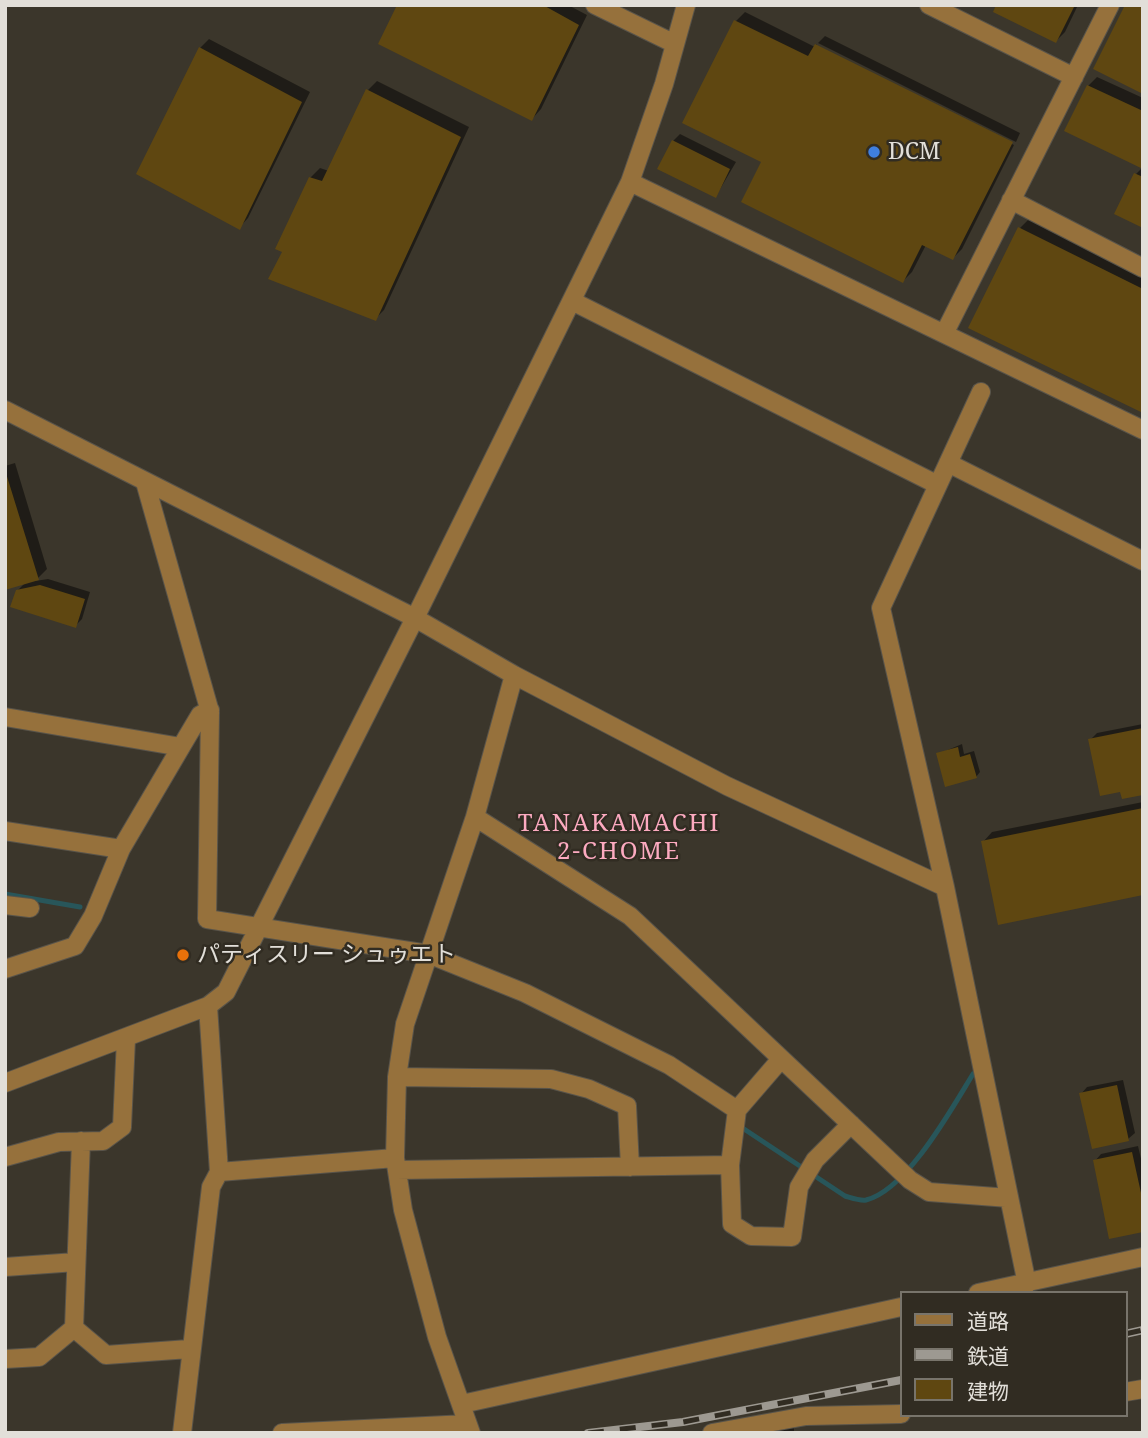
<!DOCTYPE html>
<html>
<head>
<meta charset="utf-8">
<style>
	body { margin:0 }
	#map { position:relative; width:1148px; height:1438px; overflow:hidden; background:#3b362b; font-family:"Noto Serif","Noto Sans JP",serif }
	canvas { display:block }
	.frame { position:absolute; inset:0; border:7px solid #e2dfd9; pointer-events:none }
	.legend { position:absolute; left:900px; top:1291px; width:228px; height:126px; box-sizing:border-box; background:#312c22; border:2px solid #78746b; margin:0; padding:9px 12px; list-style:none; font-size:21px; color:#e2dfd9 }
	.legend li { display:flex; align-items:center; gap:14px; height:35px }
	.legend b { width:35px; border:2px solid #78746b }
</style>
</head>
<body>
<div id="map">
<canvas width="1148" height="1438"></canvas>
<div class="frame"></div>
<ul class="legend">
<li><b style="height:9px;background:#96713c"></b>道路</li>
<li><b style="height:9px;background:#9d9991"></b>鉄道</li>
<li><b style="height:19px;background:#5f4711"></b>建物</li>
</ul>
</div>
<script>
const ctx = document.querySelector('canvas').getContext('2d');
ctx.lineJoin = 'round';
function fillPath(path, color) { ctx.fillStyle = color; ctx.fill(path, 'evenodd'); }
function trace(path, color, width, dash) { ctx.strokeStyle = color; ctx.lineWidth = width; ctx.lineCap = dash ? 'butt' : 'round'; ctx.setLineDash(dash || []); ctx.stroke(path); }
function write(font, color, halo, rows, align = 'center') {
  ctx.font = font + ' "Noto Serif","Noto Sans JP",serif'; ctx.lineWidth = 5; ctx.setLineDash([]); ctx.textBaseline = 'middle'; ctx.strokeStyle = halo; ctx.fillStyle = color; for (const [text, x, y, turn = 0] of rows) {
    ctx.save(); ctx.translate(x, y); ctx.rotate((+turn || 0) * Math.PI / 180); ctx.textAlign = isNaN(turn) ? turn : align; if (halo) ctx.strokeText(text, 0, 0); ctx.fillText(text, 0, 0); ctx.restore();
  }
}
fillPath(new Path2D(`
	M 399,5 L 568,5 L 587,15 L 541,109 L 532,119 Z
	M 998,5 L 1078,5 L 1065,32 L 1056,41 Z
	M 745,12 L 815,47 L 817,44 L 817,47 L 1014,145 L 962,249 L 953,258 L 926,245 L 912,272 L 903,281 L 763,162 L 685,122 L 736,21 Z
	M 825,36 L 1020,133 L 1016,142 L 818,43 Z
	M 209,39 L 310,92 L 248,218 L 239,228 L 200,48 Z
	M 1097,77 L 1143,98 L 1143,167 L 1088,86 Z
	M 377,81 L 469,127 L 384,310 L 375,319 L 284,252 L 310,178 L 320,168 L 329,171 L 368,90 Z
	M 680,134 L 736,162 L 716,196 L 673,141 Z
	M 1143,167 L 1143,226 L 1136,174 Z
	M 1029,219 L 1143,276 L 1143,411 L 1020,228 Z
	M 15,463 L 47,569 L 35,581 L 48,579 L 90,592 L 82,619 L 75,626 L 17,591 L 26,582 L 5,588 L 5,466 Z
	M 1143,724 L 1143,793 L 1090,740 L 1097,733 Z
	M 962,744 L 964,754 L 974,751 L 980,772 L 976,777 L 938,754 Z
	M 1143,802 L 1143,894 L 983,842 L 992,832 Z
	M 1123,1080 L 1135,1133 L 1128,1139 L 1081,1094 L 1087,1087 Z
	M 1138,1146 L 1143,1167 L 1143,1230 L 1095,1161 L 1101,1154 Z
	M 794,1423 L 794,1433 L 770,1433 L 774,1428 Z`), '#0007');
trace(new Path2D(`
	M 5,894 L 80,907
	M 741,1127 L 845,1196 C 852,1198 860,1201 866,1200 C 907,1190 952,1108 973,1074`), '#28565a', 5);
fillPath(new Path2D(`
	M 397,5 L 543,5 L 579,25 L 532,121 L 378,44 Z
	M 996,5 L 1075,5 L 1056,43 L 993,12 Z
	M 1125,5 L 1143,5 L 1143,94 L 1093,69 Z
	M 734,20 L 808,56 L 815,44 L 1013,142 L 953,260 L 922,245 L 903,283 L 741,202 L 761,162 L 682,123 Z
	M 199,47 L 302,102 L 240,230 L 136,174 Z
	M 1087,85 L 1143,111 L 1143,169 L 1064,131 Z
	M 366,89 L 461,137 L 376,321 L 268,279 L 282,252 L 275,249 L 309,177 L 322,181 Z
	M 672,140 L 730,169 L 716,198 L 657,169 Z
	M 1134,173 L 1143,177 L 1143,228 L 1114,214 Z
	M 1018,227 L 1143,289 L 1143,413 L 968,328 Z
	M 5,470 L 39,580 L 5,590 Z
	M 40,585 L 85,599 L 76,628 L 10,607 L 16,590 Z
	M 1143,728 L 1143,795 L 1122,799 L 1120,792 L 1100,796 L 1088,739 Z
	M 958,747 L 960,757 L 970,754 L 977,778 L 945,787 L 936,753 Z
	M 1143,808 L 1143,895 L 998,925 L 981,841 Z
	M 1117,1085 L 1129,1141 L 1092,1149 L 1079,1093 Z
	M 1132,1152 L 1143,1202 L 1143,1232 L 1109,1239 L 1093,1160 Z`), '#5f4711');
const minor = new Path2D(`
	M 595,5 L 675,44
	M 929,5 L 1074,77
	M 630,182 L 1143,430
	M 1011,200 L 1143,268
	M 572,301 L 938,485
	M 945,332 L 1110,5
	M 5,410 L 415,618 L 514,675 L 727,786 L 945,887 L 1027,1284
	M 948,463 L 1143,561
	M 145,482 L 210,712 L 207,919 L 428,954 L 525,993 L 669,1065 L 737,1110
	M 5,717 L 181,747 L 121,849 L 93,916 L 75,946 L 5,969
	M 181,747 L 200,715 L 210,710
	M 475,817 L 630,916 L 910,1180 L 929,1192 L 1009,1198
	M 5,831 L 121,849
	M 945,887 L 881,608 L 981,392
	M 5,905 L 30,908
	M 781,1059 L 737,1110 L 730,1165 L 732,1224 L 751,1236 L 792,1237 L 799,1187 L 815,1160 L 851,1124
	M 397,1077 L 551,1079 L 589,1089 L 627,1106 L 630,1167
	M 5,1083 L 208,1006 L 226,992 L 415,618 L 630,182 L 664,84 L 686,5
	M 5,1157 L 59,1142 L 103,1141 L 122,1127 L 126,1039
	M 397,1170 L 730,1165
	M 219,1172 L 395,1158
	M 5,1267 L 76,1262
	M 978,1293 L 1143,1257
	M 74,1328 L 106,1355 L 189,1349
	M 5,1359 L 39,1357 L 74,1328 L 81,1141
	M 1125,1392 L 1143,1389
	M 462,1404 L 901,1307
	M 182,1433 L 211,1187 L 219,1172 L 208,1006
	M 282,1433 L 467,1424
	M 471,1433 L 437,1337 L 403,1210 L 395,1158 L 397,1077 L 405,1024 L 475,817 L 514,675
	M 712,1433 L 806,1416 L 901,1414`);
trace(minor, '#59544a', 20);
trace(minor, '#96713c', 18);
const rail = new Path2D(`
	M 1125,1334 L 1143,1330
	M 588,1433 L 683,1422 L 901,1380`);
trace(rail, '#9d9991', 8);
trace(rail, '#312c22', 5, [16]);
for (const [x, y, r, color] of [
	[874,152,7,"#3f7fe0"],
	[183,955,7,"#e8710a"]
]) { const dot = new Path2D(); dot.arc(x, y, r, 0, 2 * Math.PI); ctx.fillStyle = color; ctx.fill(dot); trace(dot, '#312c22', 2.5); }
write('23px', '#e2dfd9', '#312c22', [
	["DCM",888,152],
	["パティスリー シュゥエト",197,955]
], 'left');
ctx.letterSpacing = '2px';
write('24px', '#fcaac0', '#312c22', [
	["TANAKAMACHI",619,824],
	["2-CHOME",619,852]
]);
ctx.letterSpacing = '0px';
</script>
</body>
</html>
